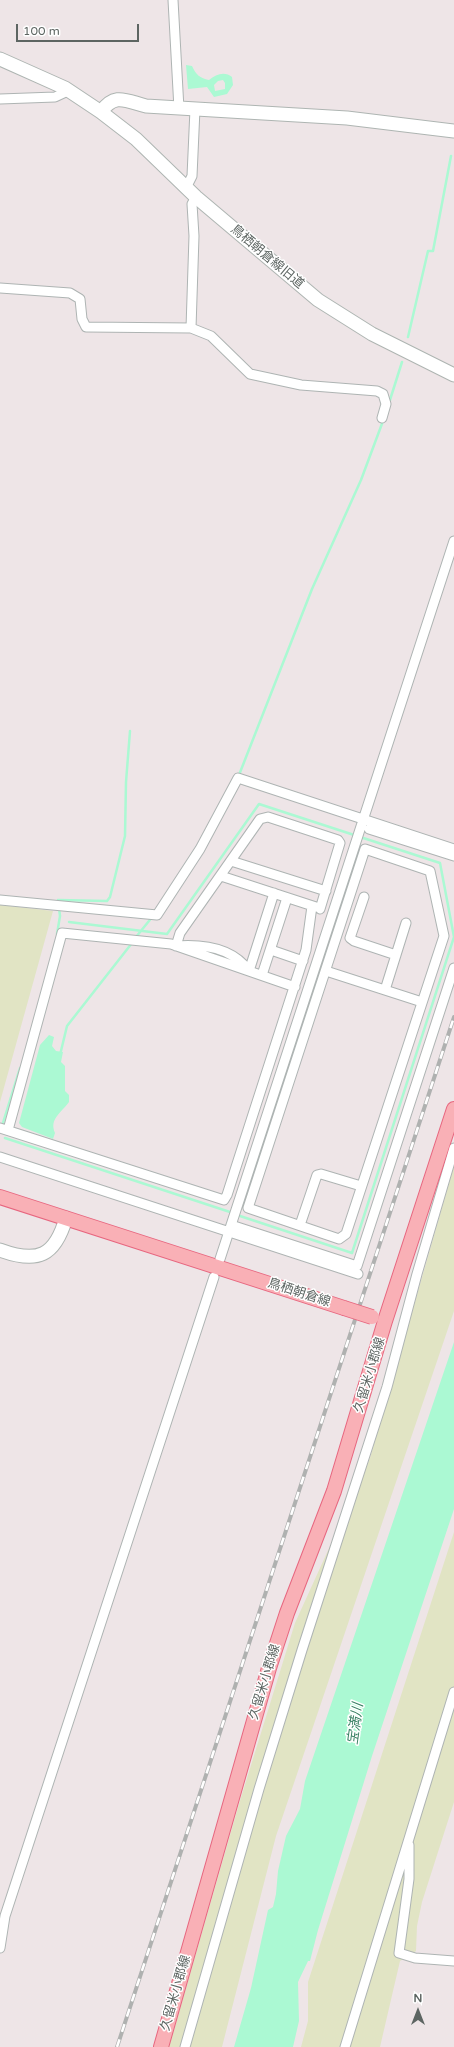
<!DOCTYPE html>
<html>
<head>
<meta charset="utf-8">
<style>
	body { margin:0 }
	#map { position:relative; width:454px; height:2047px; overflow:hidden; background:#eee5e7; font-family:"Varela Round",sans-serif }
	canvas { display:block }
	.north { position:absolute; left:398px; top:1991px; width:40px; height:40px; -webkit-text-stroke:3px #fff; paint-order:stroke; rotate:0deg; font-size:11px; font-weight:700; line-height:16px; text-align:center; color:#5d6562 }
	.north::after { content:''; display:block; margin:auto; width:14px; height:18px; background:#5d6562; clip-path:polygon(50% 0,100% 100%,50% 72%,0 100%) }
	.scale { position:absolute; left:16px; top:24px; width:123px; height:18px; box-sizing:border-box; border:2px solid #5d6562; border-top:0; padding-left:5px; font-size:12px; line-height:14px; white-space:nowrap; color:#5d6562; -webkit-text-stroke:3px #fff; paint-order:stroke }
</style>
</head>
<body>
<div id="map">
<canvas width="454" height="2047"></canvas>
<div class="north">N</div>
<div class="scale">100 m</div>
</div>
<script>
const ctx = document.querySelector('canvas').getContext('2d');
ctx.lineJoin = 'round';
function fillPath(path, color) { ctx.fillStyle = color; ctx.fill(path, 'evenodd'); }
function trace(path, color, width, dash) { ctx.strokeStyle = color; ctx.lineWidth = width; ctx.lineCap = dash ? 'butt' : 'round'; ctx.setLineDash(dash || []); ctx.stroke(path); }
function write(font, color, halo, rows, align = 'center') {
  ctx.font = font + ' "Varela Round","Noto Sans JP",sans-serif'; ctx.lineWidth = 3; ctx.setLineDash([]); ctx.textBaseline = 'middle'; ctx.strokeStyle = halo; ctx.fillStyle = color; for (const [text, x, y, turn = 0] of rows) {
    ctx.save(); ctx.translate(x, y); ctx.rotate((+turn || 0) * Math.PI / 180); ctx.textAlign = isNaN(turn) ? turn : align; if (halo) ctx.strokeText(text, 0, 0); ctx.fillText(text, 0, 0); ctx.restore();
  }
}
fillPath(new Path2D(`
	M 0,905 L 53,911 L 0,1102 Z
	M 454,1166 L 454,1311 L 276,1836 L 222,2047 L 169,2047 L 239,1804 L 295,1623 L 370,1458 Z
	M 454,1532 L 454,1802 L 422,1902 L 417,1926 L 416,1951 L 400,1961 L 380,2047 L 301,2047 L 308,2021 L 308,1982 Z`), '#e1e4c4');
fillPath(new Path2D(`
	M 186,65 L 192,66 C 196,75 200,78 209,80 C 216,74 225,71 232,77 L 233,85 L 227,94 L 214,97 L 207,87 L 188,89 ZM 223,80 L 225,83 L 225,89 L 215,91 L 214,85 L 218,81 Z
	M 49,1035 L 54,1037 L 52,1046 L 56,1051 L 63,1052 L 61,1062 L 65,1066 L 65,1091 L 69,1095 L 69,1102 C 61,1113 49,1119 55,1133 L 53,1139 L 22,1127 L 19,1123 L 40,1045 Z
	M 454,1342 L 454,1509 L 372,1756 L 318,1930 L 310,1961 L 308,1961 L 298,1982 L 299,2021 L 293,2047 L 234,2047 L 251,1988 L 268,1910 L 273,1907 L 276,1894 L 278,1871 L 286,1836 L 300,1809 L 305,1781 Z`), '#abf9d3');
trace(new Path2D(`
	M 408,337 L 428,251 L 433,251 L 451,156
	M 389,403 L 402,362
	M 239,775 L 312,589 L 361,480 L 383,421
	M 69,922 L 167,934 L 259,804 L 440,863 L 454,937 L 352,1253 L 237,1215
	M 57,934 L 60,916 L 58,900 L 107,901 L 110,897 L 125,836 L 126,782 L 130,731
	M 136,937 L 153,916
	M 60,1055 L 67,1026 L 132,943
	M 2,1126 L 20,1068
	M 5,1138 L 233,1213`), '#abf9d3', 2.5);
const street = new Path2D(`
	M 173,0 L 179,109
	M 0,99 L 55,97 L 68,91
	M 187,186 L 192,176 L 195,109
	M 0,288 L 70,293 L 80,299 L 82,319 L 86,327 L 191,328 L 211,336 L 250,374 L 301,385 L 377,391 L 383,394 L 386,404 L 382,418
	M 191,328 L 194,236 L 192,204 L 196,197
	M 369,829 L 454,856
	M 365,849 L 430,871 L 444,936 L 346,1234 L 339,1239 L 248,1208 Z
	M 231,861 L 326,891
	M 221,876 L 316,907
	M 364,897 L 350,938 L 354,941 L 396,955
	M 0,900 L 157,915 L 200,849 L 238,778 L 454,849
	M 271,950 L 303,961
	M 249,971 C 232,947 203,944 176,946 L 180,933 L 260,819 L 268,817 L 338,840 L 340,843 L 320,909
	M 249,971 L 274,893
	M 326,971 L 422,1002
	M 262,975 L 287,898
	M 385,990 L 406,923
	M 0,1128 L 224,1200 L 227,1195 L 306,950 L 312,906
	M 8,1130 L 62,933 L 171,944 L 295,987
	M 0,1157 L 358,1274
	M 231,1225 L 357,1266 L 454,968
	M 300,1225 L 317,1175 L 321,1174 L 361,1186
	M 220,1259 L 454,541
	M 409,1845 L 409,1879 L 399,1953 L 415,1958 L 454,1961
	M 0,1948 L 5,1916 L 214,1277
	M 185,2047 L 259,1789 L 302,1650 L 387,1387 L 417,1274 L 454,1148
	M 345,2047 L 454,1692`);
const secondary = new Path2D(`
	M 0,59 L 65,88 L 101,112 L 136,139 L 196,197 L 318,300 L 372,334 L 454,375
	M 101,112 C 115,92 126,101 146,106 L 347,118 L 454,131
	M 0,1250 C 38,1264 55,1256 66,1218`);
const primary = new Path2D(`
	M 0,1197 L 344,1308
	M 161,2047 L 269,1668 L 287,1613 L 334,1491 L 385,1321 L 454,1109`);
trace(street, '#aeb4b3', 11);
trace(secondary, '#aeb5b2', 15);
trace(primary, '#e7667f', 16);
trace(street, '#fff', 9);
trace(secondary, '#fff', 13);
trace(primary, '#f9b0b6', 14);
const rail = new Path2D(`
	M 117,2047 L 454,1017`);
trace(rail, '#afb1b0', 4);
trace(rail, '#fff', 2.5, [8]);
const primaryBridge = new Path2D(`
	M 344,1308 L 372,1317`);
trace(primaryBridge, '#e7667f', 16, []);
trace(primaryBridge, '#f9b0b6', 14);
write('13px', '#5d6562', '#fff', [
	["鳥栖朝倉線旧道",267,257,40],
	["鳥栖朝倉線",299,1293,18],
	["久留米小郡線",370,1375,-73],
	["久留米小郡線",265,1682,-73],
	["久留米小郡線",176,1993,-74]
]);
write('italic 14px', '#398063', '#fff', [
	["宝満川",356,1724,-82]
]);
</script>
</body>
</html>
